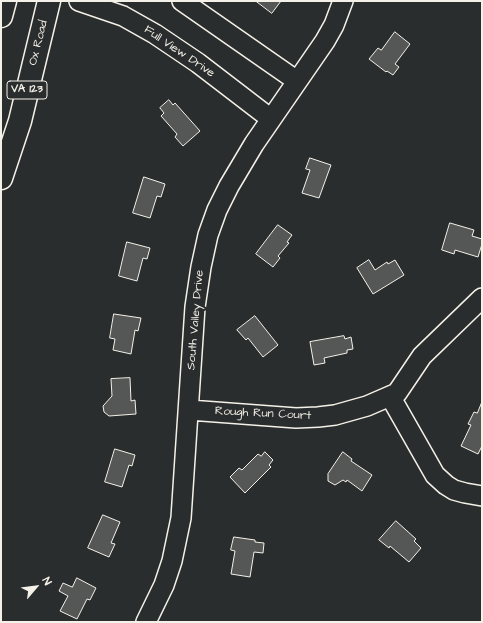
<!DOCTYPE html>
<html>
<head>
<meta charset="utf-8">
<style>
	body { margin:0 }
	#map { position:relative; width:483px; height:623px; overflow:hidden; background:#2a2d2e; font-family:"Architects Daughter",sans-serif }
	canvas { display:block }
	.frame { position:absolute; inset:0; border:2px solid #f4f1e8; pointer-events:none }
	.north { position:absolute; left:16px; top:567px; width:40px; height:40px; -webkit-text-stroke:3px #2a2d2e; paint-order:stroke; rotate:62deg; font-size:11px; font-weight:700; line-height:16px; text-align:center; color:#f4f1e8 }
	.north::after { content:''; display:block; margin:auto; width:14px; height:18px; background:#f4f1e8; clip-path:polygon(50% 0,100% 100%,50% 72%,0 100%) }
</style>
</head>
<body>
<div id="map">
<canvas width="483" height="623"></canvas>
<div class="frame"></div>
<div class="north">N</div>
</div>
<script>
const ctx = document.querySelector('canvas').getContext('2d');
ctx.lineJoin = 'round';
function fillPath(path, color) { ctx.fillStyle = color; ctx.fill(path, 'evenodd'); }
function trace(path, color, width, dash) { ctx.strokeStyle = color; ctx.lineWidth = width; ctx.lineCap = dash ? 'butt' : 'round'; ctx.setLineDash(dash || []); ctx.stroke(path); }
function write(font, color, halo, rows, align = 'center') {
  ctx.font = font + ' "Architects Daughter",sans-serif'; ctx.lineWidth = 4; ctx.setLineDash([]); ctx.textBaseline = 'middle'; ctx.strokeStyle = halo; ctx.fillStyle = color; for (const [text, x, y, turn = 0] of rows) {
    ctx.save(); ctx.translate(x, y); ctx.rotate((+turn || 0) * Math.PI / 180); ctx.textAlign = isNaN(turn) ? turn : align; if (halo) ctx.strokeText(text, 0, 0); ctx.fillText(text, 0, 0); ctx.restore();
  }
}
const building = new Path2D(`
	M 256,1 L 281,1 L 272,13 Z
	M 395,32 L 410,44 L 395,64 L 399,67 L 393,75 L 387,71 L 386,72 L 369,59 L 378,48 L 381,50 Z
	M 169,100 L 173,105 L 175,103 L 200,131 L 183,146 L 175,137 L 177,134 L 161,116 L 164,113 L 160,108 Z
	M 310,158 L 331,165 L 319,198 L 302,193 L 310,170 L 306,169 Z
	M 144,177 L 165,184 L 161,197 L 157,196 L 150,218 L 133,213 Z
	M 450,223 L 474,230 L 472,236 L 482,239 L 482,244 L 478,257 L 455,250 L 454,254 L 442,250 Z
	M 278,225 L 292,235 L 287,242 L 289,243 L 278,256 L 280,258 L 273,267 L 256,254 Z
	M 127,242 L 150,248 L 147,259 L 143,258 L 137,281 L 119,276 Z
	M 369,260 L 375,270 L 387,262 L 388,264 L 395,260 L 404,275 L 373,294 L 357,268 Z
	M 114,314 L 141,318 L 138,331 L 135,330 L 131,354 L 113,350 L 115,339 L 110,338 Z
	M 255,316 L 278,345 L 263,357 L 248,338 L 246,340 L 237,330 Z
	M 344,336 L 345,339 L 351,337 L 353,349 L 347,350 L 347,353 L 324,358 L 325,363 L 314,365 L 310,342 Z
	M 130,378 L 131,401 L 135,400 L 136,414 L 109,416 L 104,412 L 103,406 L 112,396 L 111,379 Z
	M 482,402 L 482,446 L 478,454 L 461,446 L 471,425 L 468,424 L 474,412 L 477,413 Z
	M 115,449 L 135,455 L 132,466 L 129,465 L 122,487 L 105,482 Z
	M 265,452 L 273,460 L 269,465 L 271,467 L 245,493 L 230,477 L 239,468 L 242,470 L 258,454 L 261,456 Z
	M 343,452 L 352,459 L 351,461 L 372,475 L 362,491 L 347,480 L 346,482 L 343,480 L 335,485 L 328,481 L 328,474 Z
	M 103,515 L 120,522 L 111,543 L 115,544 L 109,557 L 88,548 Z
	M 396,521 L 416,539 L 414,541 L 421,548 L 409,562 L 390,546 L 389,548 L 379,540 Z
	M 234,537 L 255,540 L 255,542 L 264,543 L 263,553 L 254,552 L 250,577 L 231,574 L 235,551 L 231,550 Z
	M 77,578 L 96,588 L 90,600 L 87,599 L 77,619 L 60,611 L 68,596 L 59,591 L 63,583 L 72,587 Z`);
fillPath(building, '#555756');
trace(building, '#f4f1e8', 1);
const minor = new Path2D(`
	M 79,1 L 123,16 L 155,34 L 198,63 L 271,119
	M 182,1 L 297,81
	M 390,396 L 435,475 L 446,485 L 454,490 L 465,493 L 482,496
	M 189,410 L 296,418 L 318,417 L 335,415 L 367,406 L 397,393 L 422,356 L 482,298
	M 146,622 L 164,585 L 172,561 L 181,518 L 195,307 L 201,267 L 208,235 L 217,210 L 229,186 L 254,144 L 325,41 L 334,25 L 343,1`);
const highway = new Path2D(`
	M 1,16 L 5,1
	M 1,178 L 20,121 L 49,1`);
trace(minor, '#f4f1e8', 22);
trace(highway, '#f4f1e8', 25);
trace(minor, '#2a2d2e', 19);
trace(highway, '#2a2d2e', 22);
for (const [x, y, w] of [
	[27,90,40]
]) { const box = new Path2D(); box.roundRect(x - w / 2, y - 9, w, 18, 3); ctx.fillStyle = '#2a2d2e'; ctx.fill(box); trace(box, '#f4f1e8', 1); }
write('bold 11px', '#f4f1e8', null, [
	["VA 123",27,90]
]);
write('12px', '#f4f1e8', '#2a2d2e', [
	["Ox Road",39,43,-76],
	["Full View Drive",179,52,34],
	["South Valley Drive",196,320,-85],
	["Rough Run Court",263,414,3]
]);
</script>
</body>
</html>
